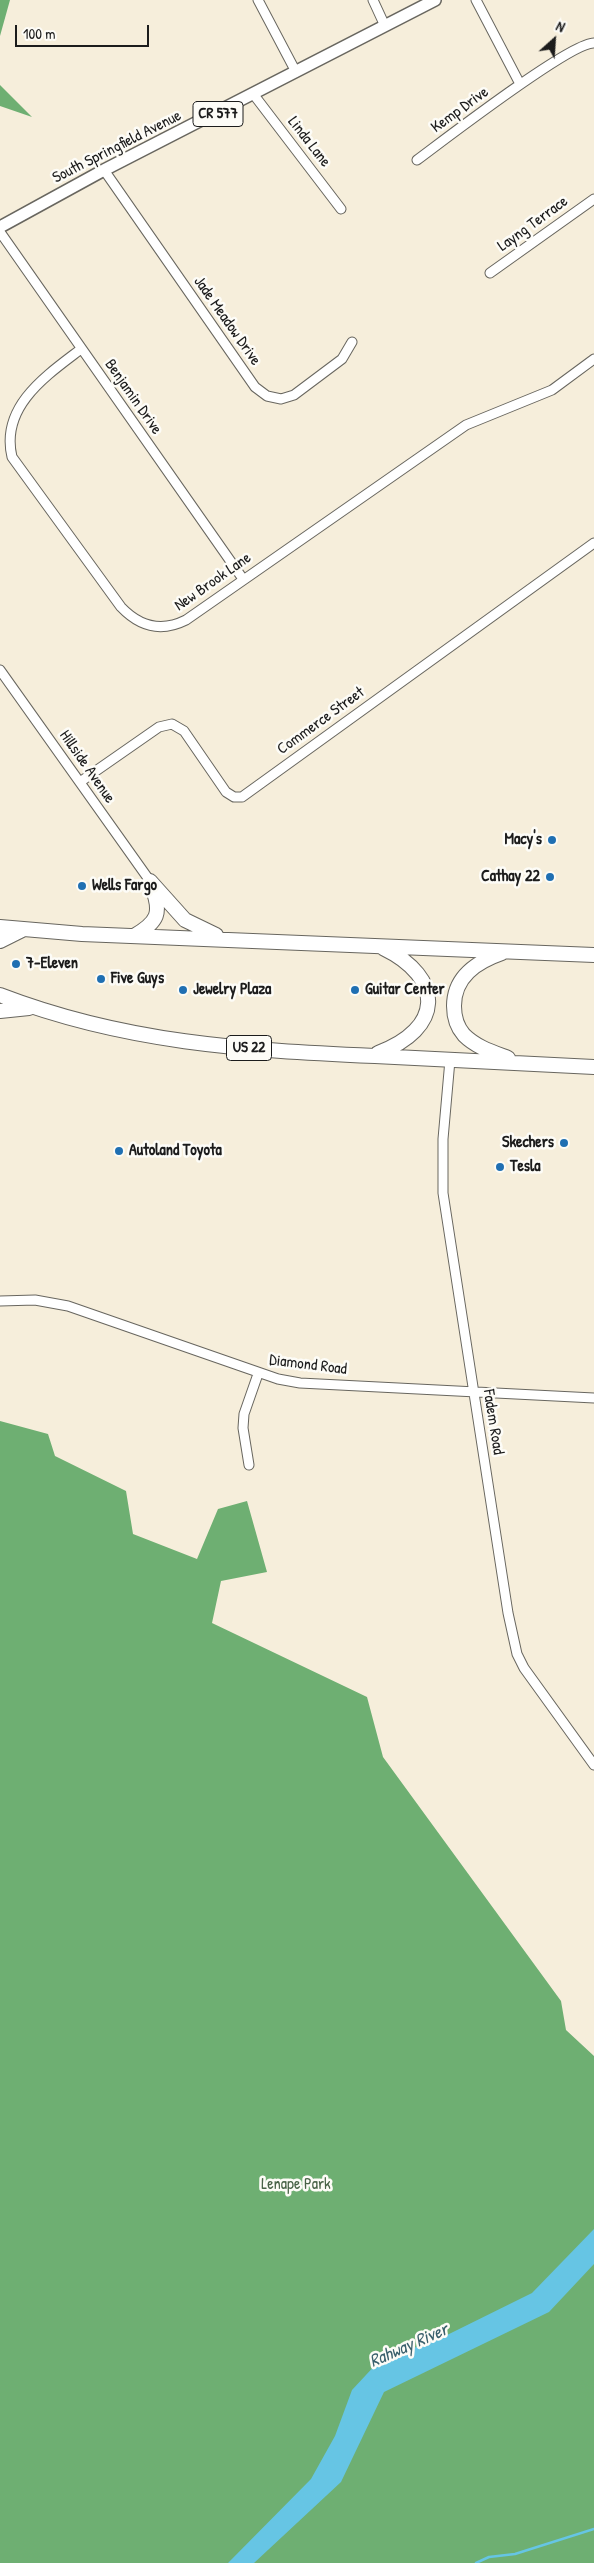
<!DOCTYPE html>
<html>
<head>
<meta charset="utf-8">
<style>
	body { margin:0 }
	#map { position:relative; width:594px; height:2563px; overflow:hidden; background:#f6eedb; font-family:"Patrick Hand",sans-serif }
	canvas { display:block }
	.north { position:absolute; left:529px; top:15px; width:50px; height:50px; -webkit-text-stroke:4px #fdfcf7; paint-order:stroke; rotate:26deg; font-size:14px; font-weight:700; line-height:20px; text-align:center; color:#1c1c1c }
	.north::after { content:''; display:block; margin:auto; width:18px; height:22px; background:#1c1c1c; clip-path:polygon(50% 0,100% 100%,50% 72%,0 100%) }
	.scale { position:absolute; left:15px; top:25px; width:134px; height:22px; box-sizing:border-box; border:2px solid #1c1c1c; border-top:0; padding-left:6px; font-size:15px; line-height:18px; white-space:nowrap; color:#1c1c1c; -webkit-text-stroke:4px #fdfcf7; paint-order:stroke }
</style>
</head>
<body>
<div id="map">
<canvas width="594" height="2563"></canvas>
<div class="north">N</div>
<div class="scale">100 m</div>
</div>
<script>
const ctx = document.querySelector('canvas').getContext('2d');
ctx.lineJoin = 'round';
function fillPath(path, color) { ctx.fillStyle = color; ctx.fill(path, 'evenodd'); }
function trace(path, color, width, dash) { ctx.strokeStyle = color; ctx.lineWidth = width; ctx.lineCap = dash ? 'butt' : 'round'; ctx.setLineDash(dash || []); ctx.stroke(path); }
function write(font, color, halo, rows, align = 'center') {
  ctx.font = font + ' "Patrick Hand",sans-serif'; ctx.lineWidth = 5; ctx.setLineDash([]); ctx.textBaseline = 'middle'; ctx.strokeStyle = halo; ctx.fillStyle = color; for (const [text, x, y, turn = 0] of rows) {
    ctx.save(); ctx.translate(x, y); ctx.rotate((+turn || 0) * Math.PI / 180); ctx.textAlign = isNaN(turn) ? turn : align; if (halo) ctx.strokeText(text, 0, 0); ctx.fillText(text, 0, 0); ctx.restore();
  }
}
fillPath(new Path2D(`
	M 0,0 L 10,0 L 0,36 Z
	M 0,85 L 32,117 L 0,106 Z
	M 0,1421 L 48,1434 L 55,1456 L 126,1491 L 133,1534 L 197,1559 L 218,1509 L 247,1501 L 267,1572 L 221,1581 L 212,1623 L 367,1697 L 383,1757 L 561,2001 L 566,2030 L 594,2056 L 594,2563 L 0,2563 Z`), '#6eaf72');
fillPath(new Path2D(`
	M 594,2229 L 594,2264 L 549,2312 L 384,2392 L 341,2482 L 254,2563 L 228,2563 L 311,2479 L 335,2436 L 352,2390 L 379,2361 L 443,2337 L 532,2293 Z`), '#66c5e4');
trace(new Path2D(`
	M 476,2563 L 489,2557 L 515,2554 L 594,2529`), '#66c5e4', 2.5);
const minor = new Path2D(`
	M 258,0 L 296,72
	M 373,0 L 385,26
	M 476,0 L 520,84
	M 254,95 L 341,209
	M 417,160 C 444,140 571,42 594,43
	M 104,170 L 255,387 L 267,396 L 281,399 L 294,395 L 342,359 L 352,342
	M 0,232 L 243,579
	M 490,273 L 594,199
	M 81,349 C 47,375 0,406 12,457 L 121,607 C 140,627 162,632 186,620 L 466,425 L 552,390 L 594,359
	M 0,670 L 150,881
	M 80,782 L 159,727 L 172,724 L 184,731 L 226,792 L 234,797 L 242,797 L 594,543
	M 450,1060 L 443,1139 L 443,1193 L 508,1613 L 517,1654 L 524,1668 L 594,1765
	M 0,1301 L 35,1300 L 68,1306 L 278,1379 L 300,1383 L 594,1398
	M 249,1465 L 243,1428 L 244,1414 L 258,1374`);
const major = new Path2D(`
	M 0,227 L 104,170 L 435,0`);
const highway = new Path2D(`
	M 150,881 L 185,920 L 216,935
	M 0,927 L 82,934 L 594,955
	M 134,936 C 158,922 162,913 152,887
	M 0,941 L 22,930
	M 502,953 C 476,962 454,977 454,1006 C 454,1017 457,1027 464,1035 C 476,1047 492,1052 508,1058
	M 0,995 C 125,1043 243,1050 375,1056 C 448,1059 521,1063 594,1067
	M 0,1011 L 29,1008
	M 378,1053 C 443,1029 445,978 383,948`);
trace(minor, '#68665f', 11);
trace(major, '#68665f', 14);
trace(highway, '#68665f', 16);
trace(minor, '#fff', 9);
trace(major, '#fff', 11);
trace(highway, '#fff', 14);
for (const [x, y, r, color] of [
	[552,840,5,"#1f6fb2"],
	[550,877,5,"#1f6fb2"],
	[82,886,5,"#1f6fb2"],
	[16,964,5,"#1f6fb2"],
	[101,979,5,"#1f6fb2"],
	[183,990,5,"#1f6fb2"],
	[355,990,5,"#1f6fb2"],
	[564,1143,5,"#1f6fb2"],
	[119,1151,5,"#1f6fb2"],
	[500,1167,5,"#1f6fb2"]
]) { const dot = new Path2D(); dot.arc(x, y, r, 0, 2 * Math.PI); ctx.fillStyle = color; ctx.fill(dot); trace(dot, '#fdfcf7', 2); }
for (const [x, y, w] of [
	[218,114,50],
	[249,1048,45]
]) { const box = new Path2D(); box.roundRect(x - w / 2, y - 12.5, w, 25, 4); ctx.fillStyle = '#fdfcf7'; ctx.fill(box); trace(box, '#1c1c1c', 1); }
write('bold 15px', '#1c1c1c', null, [
	["CR 577",218,114],
	["US 22",249,1048]
]);
write('16px', '#1c1c1c', '#fdfcf7', [
	["Kemp Drive",460,110,-36],
	["Linda Lane",309,142,52],
	["South Springfield Avenue",117,147,-27],
	["Layng Terrace",533,224,-36],
	["Jade Meadow Drive",227,321,55],
	["Benjamin Drive",133,397,55],
	["New Brook Lane",213,582,-35],
	["Commerce Street",321,721,-36],
	["Hillside Avenue",87,767,55],
	["Diamond Road",308,1365,7],
	["Fadem Road",493,1422,81]
]);
write('bold 16px', '#1c1c1c', '#fdfcf7', [
	["Macy's",542,840,"right"],
	["Cathay 22",540,877,"right"],
	["Wells Fargo",92,886],
	["7-Eleven",26,964],
	["Five Guys",111,979],
	["Jewelry Plaza",193,990],
	["Guitar Center",365,990],
	["Skechers",554,1143,"right"],
	["Autoland Toyota",129,1151],
	["Tesla",510,1167]
], 'left');
write('16px', '#486246', '#fdfcf7', [
	["Lenape Park",296,2185]
]);
write('italic 18px', '#3a606c', '#fdfcf7', [
	["Rahway River",409,2346,-24]
]);
</script>
</body>
</html>
